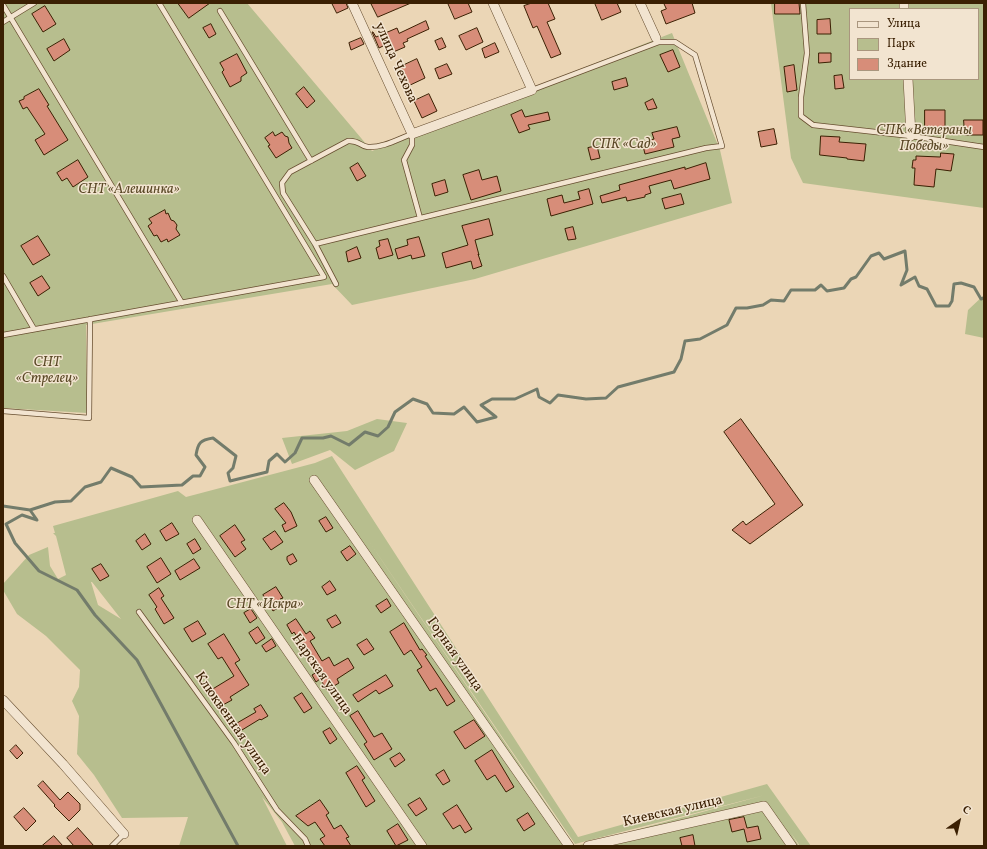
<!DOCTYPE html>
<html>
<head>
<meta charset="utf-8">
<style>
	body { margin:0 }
	#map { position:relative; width:987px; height:849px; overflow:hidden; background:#ebd6b6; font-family:Vollkorn,serif }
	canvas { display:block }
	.frame { position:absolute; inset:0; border:4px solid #3b2003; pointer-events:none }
	.legend { position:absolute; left:849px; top:8px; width:130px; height:72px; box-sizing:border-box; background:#f2e4d0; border:1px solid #a9967e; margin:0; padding:5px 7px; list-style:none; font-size:12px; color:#3b2003 }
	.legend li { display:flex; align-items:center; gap:8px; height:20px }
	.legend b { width:20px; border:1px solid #a9967e }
	.north { position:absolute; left:939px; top:801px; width:40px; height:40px; -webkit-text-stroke:3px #f2e4d0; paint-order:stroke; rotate:34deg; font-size:11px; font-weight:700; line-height:16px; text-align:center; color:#3b2003 }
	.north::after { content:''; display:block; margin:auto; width:14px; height:18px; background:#3b2003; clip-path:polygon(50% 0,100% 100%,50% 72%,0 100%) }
</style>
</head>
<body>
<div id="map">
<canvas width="987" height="849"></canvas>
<div class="frame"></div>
<ul class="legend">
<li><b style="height:5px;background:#f2e4d0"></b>Улица</li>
<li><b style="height:11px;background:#b7be8e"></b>Парк</li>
<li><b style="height:11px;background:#d78d79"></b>Здание</li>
</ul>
<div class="north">С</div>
</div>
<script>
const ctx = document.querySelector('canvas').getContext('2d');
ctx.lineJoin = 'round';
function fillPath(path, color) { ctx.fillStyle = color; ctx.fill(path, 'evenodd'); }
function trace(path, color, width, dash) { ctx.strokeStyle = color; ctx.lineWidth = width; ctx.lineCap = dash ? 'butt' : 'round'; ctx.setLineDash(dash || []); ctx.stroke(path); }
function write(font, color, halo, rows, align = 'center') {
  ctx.font = font + ' Vollkorn,serif'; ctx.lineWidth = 3; ctx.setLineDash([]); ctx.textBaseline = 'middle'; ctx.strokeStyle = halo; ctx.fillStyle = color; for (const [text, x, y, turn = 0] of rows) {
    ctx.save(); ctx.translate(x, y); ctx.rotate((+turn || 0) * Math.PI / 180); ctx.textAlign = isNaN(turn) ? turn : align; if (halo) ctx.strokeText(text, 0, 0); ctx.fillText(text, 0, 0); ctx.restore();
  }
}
fillPath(new Path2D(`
	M 3,3 L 247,3 L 372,151 L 672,33 L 720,150 L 732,203 L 475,279 L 352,305 L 332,284 L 86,325 L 87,413 L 3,408 Z
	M 771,3 L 984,3 L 984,208 L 803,183 L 791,158 ZM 850,9 L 978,9 L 978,79 L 850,79 Z
	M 984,295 L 984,338 L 965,334 L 968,310 Z
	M 377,419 L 407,423 L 394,451 L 355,470 L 330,450 L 292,464 L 282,438 L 347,431 Z
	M 332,456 L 578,837 L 767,784 L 811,846 L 800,846 L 791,833 L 799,846 L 576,846 L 765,795 L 575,844 L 366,537 L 575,846 L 295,846 L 282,822 L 262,797 L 287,846 L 179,846 L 188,817 L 122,818 L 94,775 L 77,754 L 79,716 L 72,701 L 79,687 L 80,670 L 46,636 L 17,614 L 3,590 L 3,584 L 29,555 L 48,547 L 50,566 L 58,579 L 66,575 L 56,536 L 53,533 L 55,533 L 53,526 L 178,491 L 186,497 L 315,463 ZM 91,582 L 92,582 L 121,619 L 98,605 Z`), '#b7be8e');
trace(new Path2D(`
	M 3,506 L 30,510 L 55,502 L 71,501 L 85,487 L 101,482 L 111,468 L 132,477 L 141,487 L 182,485 L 193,476 L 200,476 L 205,467 L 196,455 C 198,443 200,440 213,438 L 236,456 L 233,468 L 228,473 L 230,481 L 267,472 L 269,461 L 277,454 L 285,462 L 295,453 L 302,438 L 323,438 L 331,436 L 349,445 L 365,432 L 378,436 L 388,427 L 395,412 L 413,399 L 427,404 L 433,413 L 454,414 L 464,407 L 477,422 L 496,417 L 481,405 L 492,399 L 515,399 L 537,389 L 539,397 L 550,403 L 558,395 L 586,399 L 606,398 L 618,387 L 674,372 L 681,359 L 685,341 L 700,339 L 727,325 L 736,308 L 747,308 L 763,305 L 771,300 L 784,301 L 791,290 L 815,290 L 821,285 L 827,291 L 844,288 L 851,279 L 856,277 L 871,256 L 879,253 L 884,259 L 905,251 L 907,270 L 901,285 L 915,277 L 919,286 L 927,289 L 936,306 L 949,306 L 952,301 L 954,284 L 961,283 L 974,287 L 981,299 L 984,298
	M 30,510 L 37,520 L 22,515 L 6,524 L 15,543 L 39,571 L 77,590 L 95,615 L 137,660 L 238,846`), '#737c6b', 3);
const building = new Path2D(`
	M 178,3 L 210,3 L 189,18 Z
	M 332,3 L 346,3 L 348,8 L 337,13 Z
	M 371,3 L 411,3 L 378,17 Z
	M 448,3 L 468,3 L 472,12 L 455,19 Z
	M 532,3 L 548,3 L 555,19 L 547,22 L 561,54 L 551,58 L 537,26 L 533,28 L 524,6 Z
	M 595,3 L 617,3 L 621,12 L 602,20 Z
	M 664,3 L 692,3 L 695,13 L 666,24 L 661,11 L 666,9 Z
	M 775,3 L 799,3 L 800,14 L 775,14 Z
	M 45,6 L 56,24 L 43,32 L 32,14 Z
	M 830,19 L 831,34 L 817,34 L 817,20 Z
	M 426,21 L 429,29 L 407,39 L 408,41 L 403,43 L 405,47 L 391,53 L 387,44 L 379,48 L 372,32 L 373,32 L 376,37 L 397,28 L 399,33 Z
	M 211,24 L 216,34 L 209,38 L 203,28 Z
	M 477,28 L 483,42 L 466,50 L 459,36 Z
	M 361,38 L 364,44 L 351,50 L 349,43 Z
	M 442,38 L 446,47 L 439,50 L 435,41 Z
	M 64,39 L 70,50 L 54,61 L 47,49 Z
	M 495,43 L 499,52 L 485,58 L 482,49 Z
	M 673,50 L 680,67 L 668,72 L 660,55 Z
	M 819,53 L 831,53 L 831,62 L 819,63 Z
	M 237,54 L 247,73 L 241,77 L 241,81 L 230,87 L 222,72 L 224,70 L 220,63 Z
	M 417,59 L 425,78 L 406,87 L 398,68 Z
	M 447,64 L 452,74 L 439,79 L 435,69 Z
	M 794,65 L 797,90 L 787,92 L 784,67 Z
	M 842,75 L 844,88 L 835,89 L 834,76 Z
	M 626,78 L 628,86 L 614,90 L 612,82 Z
	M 304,87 L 315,101 L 307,108 L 296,94 Z
	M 39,89 L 49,105 L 47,106 L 68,140 L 44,155 L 35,140 L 45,134 L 27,107 L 23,109 L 19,101 L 24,99 L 24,97 Z
	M 429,94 L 437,111 L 422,118 L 414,101 Z
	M 653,99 L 657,108 L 648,110 L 645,103 Z
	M 522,110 L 525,117 L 548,112 L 550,120 L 528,125 L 530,129 L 519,133 L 511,115 Z
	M 925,110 L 945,110 L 945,130 L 925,130 Z
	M 964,120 L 983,120 L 983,135 L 965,135 Z
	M 677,127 L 680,137 L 672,139 L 674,147 L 645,154 L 642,142 L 654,139 L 652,133 Z
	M 774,129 L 777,144 L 761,147 L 758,132 Z
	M 273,132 L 275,136 L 282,132 L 285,136 L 288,137 L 289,143 L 292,148 L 276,158 L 268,146 L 270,145 L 265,138 Z
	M 821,136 L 840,137 L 839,142 L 866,144 L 864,161 L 847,159 L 847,158 L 820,155 Z
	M 597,146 L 600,158 L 591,160 L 588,148 Z
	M 941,153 L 954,154 L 951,171 L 936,169 L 934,187 L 914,185 L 915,168 L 912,168 L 913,160 L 916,160 L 916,156 L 940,157 Z
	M 78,160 L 88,177 L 73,187 L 67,178 L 62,181 L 57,173 Z
	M 358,163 L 366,176 L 357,181 L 350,168 Z
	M 706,163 L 710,179 L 674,189 L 671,180 L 649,186 L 651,193 L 645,195 L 645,197 L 627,201 L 626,197 L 602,203 L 600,196 L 620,190 L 619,185 L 685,167 L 685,169 Z
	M 479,170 L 482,180 L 497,176 L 501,191 L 471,200 L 463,175 Z
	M 445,180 L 448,192 L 435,196 L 432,184 Z
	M 589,189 L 593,204 L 551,216 L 547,199 L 562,195 L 564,203 L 580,199 L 578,192 Z
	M 681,194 L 684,204 L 665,209 L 662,199 Z
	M 165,210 L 166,214 L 168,213 L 171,220 L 174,221 L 177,225 L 176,229 L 180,235 L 168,242 L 167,239 L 161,242 L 157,235 L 154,236 L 148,226 L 152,223 L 149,219 Z
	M 489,219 L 493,235 L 475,240 L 479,255 L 478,254 L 482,266 L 473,269 L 471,261 L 446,268 L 442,253 L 468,245 L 462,226 Z
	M 573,227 L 576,239 L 568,240 L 565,229 Z
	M 38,236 L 50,255 L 33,265 L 21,246 Z
	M 419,237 L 425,256 L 412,259 L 411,255 L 398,259 L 395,249 L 408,245 L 407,240 Z
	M 388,239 L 393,255 L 379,259 L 376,248 L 380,246 L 379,241 Z
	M 357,247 L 361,258 L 348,262 L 346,252 Z
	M 42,276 L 50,288 L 38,296 L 30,283 Z
	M 741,419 L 803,505 L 750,544 L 732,530 L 743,521 L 746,525 L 775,504 L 724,432 Z
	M 284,503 L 291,512 L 297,526 L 285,532 L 282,525 L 286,523 L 275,509 Z
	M 326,517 L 333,528 L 326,532 L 319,521 Z
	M 172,523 L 179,534 L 166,541 L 160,531 Z
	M 235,525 L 245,540 L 241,542 L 246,549 L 235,557 L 220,536 Z
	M 275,531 L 283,542 L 271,550 L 263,539 Z
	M 145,534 L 151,544 L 142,550 L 136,541 Z
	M 195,539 L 201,549 L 193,554 L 187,544 Z
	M 350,546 L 356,554 L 347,561 L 341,552 Z
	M 293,554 L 297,561 L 290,565 L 287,560 L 287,557 Z
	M 161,558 L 171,574 L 157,583 L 147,567 Z
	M 194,559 L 200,568 L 180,580 L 175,571 Z
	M 101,564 L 109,576 L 100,581 L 92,569 Z
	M 330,581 L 336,590 L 327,595 L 322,587 Z
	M 276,587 L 283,598 L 280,599 L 284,604 L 273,611 L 263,595 Z
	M 159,588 L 164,596 L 161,598 L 174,618 L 164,624 L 155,609 L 157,607 L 149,595 Z
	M 387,599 L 391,606 L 381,613 L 376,606 Z
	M 251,609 L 257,618 L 250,623 L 244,613 Z
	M 336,615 L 341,623 L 332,628 L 327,620 Z
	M 296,619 L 306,634 L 310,631 L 315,638 L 310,641 L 322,661 L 329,657 L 334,666 L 348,658 L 354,668 L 337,679 L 339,683 L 327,690 L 320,679 L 316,682 L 312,675 L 317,672 L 303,651 L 305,650 L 294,632 L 292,634 L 287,625 Z
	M 198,621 L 206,634 L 192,642 L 184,629 Z
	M 404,623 L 420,650 L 422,649 L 427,655 L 425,656 L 455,701 L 447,706 L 436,688 L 430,691 L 417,670 L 422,667 L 411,650 L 404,655 L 390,632 Z
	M 258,627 L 265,638 L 256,644 L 249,633 Z
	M 224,634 L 240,660 L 235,663 L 249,685 L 230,697 L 232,700 L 221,706 L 211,690 L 234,676 L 222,657 L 218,659 L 208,644 Z
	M 272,639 L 276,646 L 266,652 L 262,646 Z
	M 367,639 L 374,649 L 364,655 L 357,645 Z
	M 386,675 L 393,686 L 379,694 L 376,690 L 358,702 L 353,695 Z
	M 302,693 L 312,708 L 304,713 L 294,698 Z
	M 261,705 L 268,716 L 261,720 L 260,719 L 242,730 L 237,723 L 256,712 L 254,709 Z
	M 358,711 L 374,737 L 382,733 L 392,749 L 374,760 L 364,744 L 367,742 L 350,716 Z
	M 474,720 L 485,736 L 465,749 L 454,732 Z
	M 330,728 L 337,739 L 330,744 L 323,732 Z
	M 16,745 L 23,753 L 17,759 L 10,751 Z
	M 492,750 L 514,787 L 506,792 L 495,775 L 487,780 L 475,761 Z
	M 400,753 L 405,760 L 395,767 L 390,759 Z
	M 357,766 L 365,778 L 362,780 L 375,801 L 366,807 L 346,773 Z
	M 444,770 L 450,781 L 443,785 L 436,775 Z
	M 43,781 L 60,800 L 68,792 L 80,804 L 80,810 L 69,821 L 54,806 L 55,805 L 38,786 Z
	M 420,798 L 427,809 L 416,816 L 408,805 Z
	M 320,800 L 329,813 L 326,815 L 334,829 L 341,825 L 349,837 L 346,838 L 351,846 L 325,846 L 320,839 L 325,836 L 315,822 L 308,826 L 296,816 Z
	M 457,805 L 472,829 L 465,833 L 460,825 L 453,829 L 443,814 Z
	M 24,808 L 36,821 L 26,831 L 14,817 Z
	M 528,813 L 535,824 L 524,831 L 517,820 Z
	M 744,817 L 747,828 L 758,826 L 761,839 L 747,842 L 744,829 L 732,832 L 729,820 Z
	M 398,824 L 408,840 L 396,846 L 387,831 Z
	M 78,828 L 94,846 L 74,846 L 67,838 Z
	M 693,835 L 695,846 L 682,846 L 680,838 Z
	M 54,836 L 63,846 L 42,846 Z`);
fillPath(building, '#d78d79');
trace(building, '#3b2003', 1);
const service = new Path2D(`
	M 803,3 L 807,53 L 801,97 L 801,116 L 813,125 L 911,136 L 984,147
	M 3,5 L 182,303
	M 220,11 L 311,161
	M 3,22 L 34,3
	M 532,90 L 659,42 L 657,40
	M 420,218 L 404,160 L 412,145 L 412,134 C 398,139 383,148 368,147 C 359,146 360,140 348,141 L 290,172 L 282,183 L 283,193 L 315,244 L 706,148 L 722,146 L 695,55 L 675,42 L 659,42
	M 315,244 L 336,284
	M 3,276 L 34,329
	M 3,335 L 324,277 L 159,3
	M 3,411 L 89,418 L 90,319
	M 139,612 L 234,743 L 277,810 L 305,839 L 308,846
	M 112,846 L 124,834`);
const minor = new Path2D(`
	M 352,3 L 412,134 L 532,90 L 493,3
	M 640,3 L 656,38
	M 904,3 L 904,9
	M 908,79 L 911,136
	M 314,480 L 569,846
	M 197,520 L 422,846
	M 3,700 L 63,764 L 124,834
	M 588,846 L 764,806 L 792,846`);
trace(service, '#674e30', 6);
trace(minor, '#674e30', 10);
trace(service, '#f2e4d0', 4.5);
trace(minor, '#f2e4d0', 9);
write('14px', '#3b2003', '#f2e4d0', [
	["улица Чехова",395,63,66],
	["Горная улица",454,655,55],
	["Нарская улица",321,675,55],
	["Клюквенная улица",232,724,55],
	["Киевская улица",673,812,-13]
]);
write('italic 14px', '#5a4826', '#f2e4d0', [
	["СПК «Ветераны",924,131],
	["Победы»",924,147],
	["СПК «Сад»",624,145],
	["СНТ «Алешинка»",129,190],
	["СНТ",47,363],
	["«Стрелец»",47,379],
	["СНТ «Искра»",265,605]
]);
</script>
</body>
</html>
